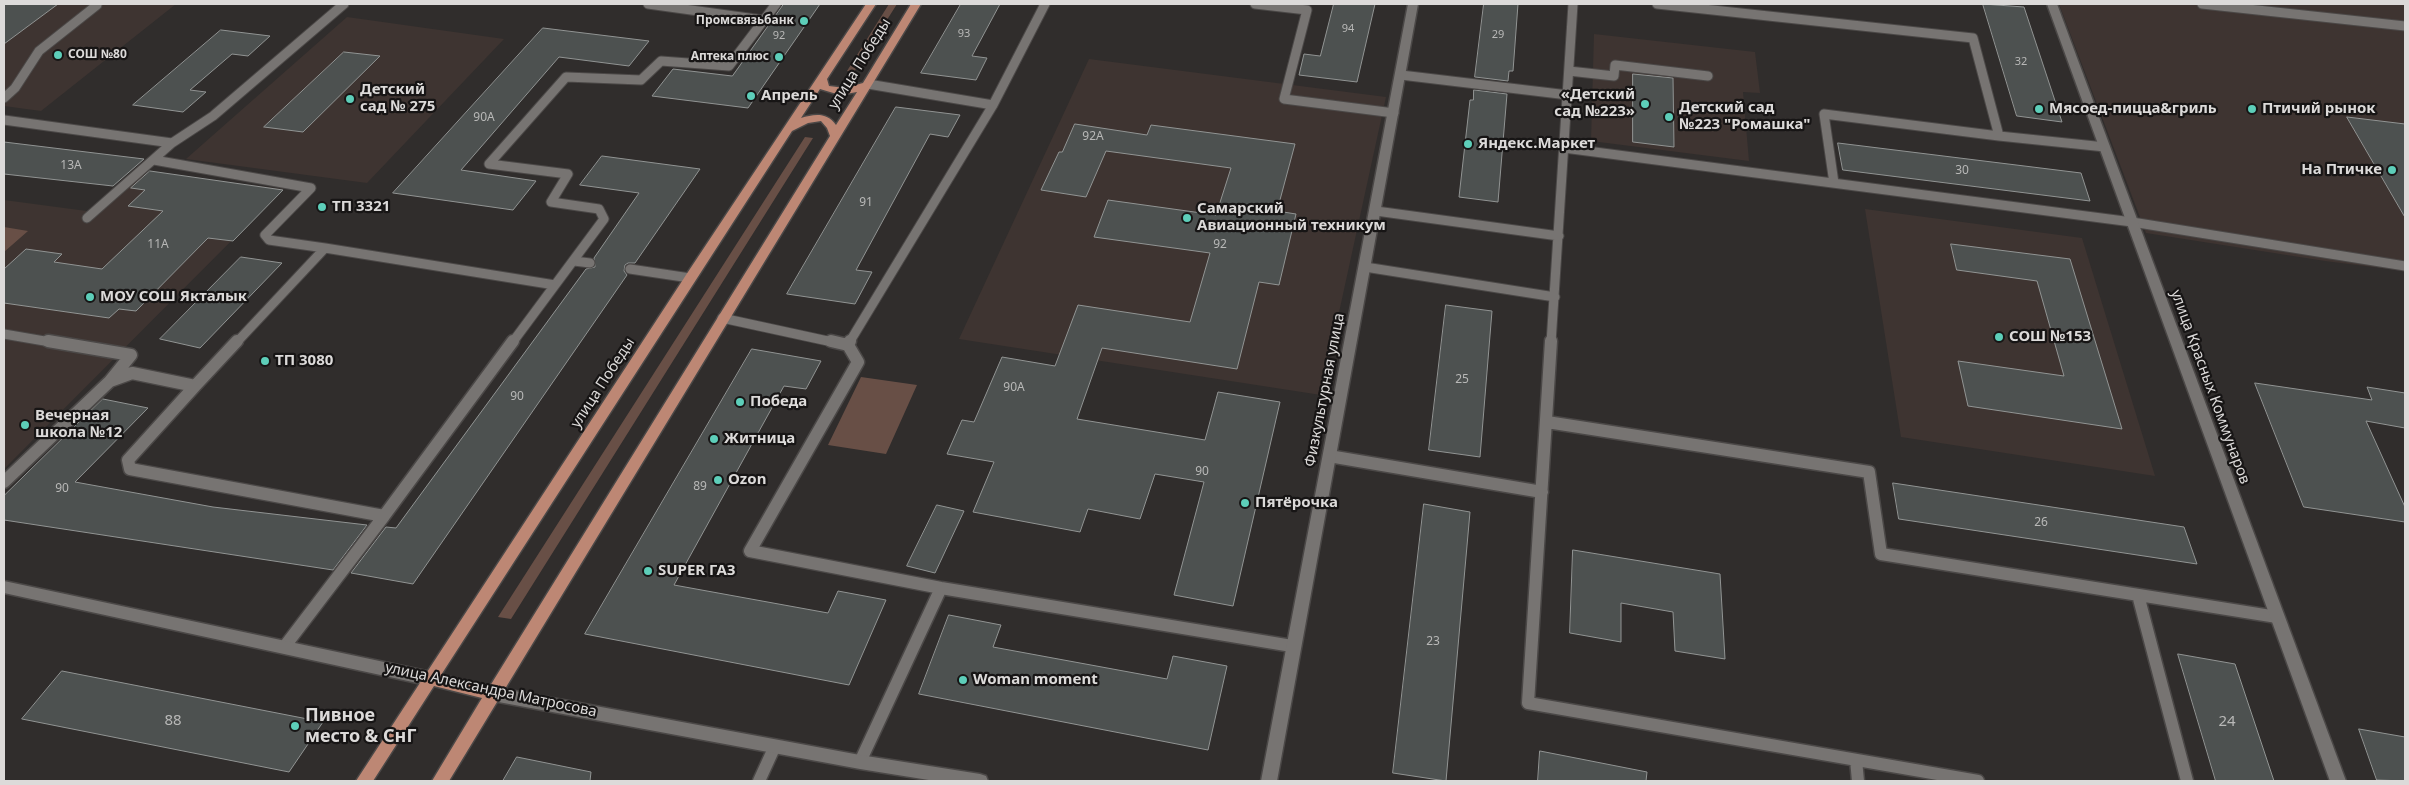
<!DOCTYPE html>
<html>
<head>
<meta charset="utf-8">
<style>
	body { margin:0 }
	#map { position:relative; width:2409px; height:785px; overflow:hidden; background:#302d2c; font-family:"Noto Sans",sans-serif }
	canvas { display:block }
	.frame { position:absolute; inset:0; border:5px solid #dcdad9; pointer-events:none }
</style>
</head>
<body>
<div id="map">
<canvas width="2409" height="785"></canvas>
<div class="frame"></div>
</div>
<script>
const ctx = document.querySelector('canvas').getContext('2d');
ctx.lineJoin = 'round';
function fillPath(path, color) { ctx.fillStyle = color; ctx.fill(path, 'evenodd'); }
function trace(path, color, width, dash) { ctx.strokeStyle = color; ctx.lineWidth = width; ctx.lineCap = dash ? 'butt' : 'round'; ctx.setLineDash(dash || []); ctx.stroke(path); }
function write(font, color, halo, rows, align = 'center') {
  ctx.font = font + ' "Noto Sans",sans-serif'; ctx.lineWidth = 4.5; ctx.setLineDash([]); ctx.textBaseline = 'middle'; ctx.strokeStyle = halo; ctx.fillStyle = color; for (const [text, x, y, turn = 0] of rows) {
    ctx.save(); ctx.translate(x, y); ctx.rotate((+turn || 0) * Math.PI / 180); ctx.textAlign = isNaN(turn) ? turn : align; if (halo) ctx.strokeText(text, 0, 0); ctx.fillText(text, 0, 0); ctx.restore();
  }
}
fillPath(new Path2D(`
	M 4,4 L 176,4 L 41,111 L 4,106 Z
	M 2059,4 L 2405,4 L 2405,271 L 2325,261 L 2146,233 Z
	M 347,17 L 504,39 L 367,183 L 186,159 Z
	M 1594,34 L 1755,52 L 1760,93 L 1743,92 L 1749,161 L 1591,141 Z
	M 1089,59 L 1386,97 L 1321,395 L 959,339 Z
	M 143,174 L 166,174 L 283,189 L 4,469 L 4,200 L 94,212 Z
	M 1865,209 L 2082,238 L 2155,476 L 1901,437 Z`), '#3e3431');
fillPath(new Path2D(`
	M 889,4 L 897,4 L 854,72 L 847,71 Z
	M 805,137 L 813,138 L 511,619 L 498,617 Z
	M 4,227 L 28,231 L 4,252 Z
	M 861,377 L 917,385 L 886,454 L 828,445 Z`), '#684f46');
const building = new Path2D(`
	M 4,4 L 58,4 L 4,44 Z
	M 784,4 L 820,4 L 748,108 L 652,96 L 673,69 L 732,76 Z
	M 961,4 L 1000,4 L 972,56 L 987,58 L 976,80 L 921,73 Z
	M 1334,4 L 1375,4 L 1357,82 L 1299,75 L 1304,54 L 1320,56 Z
	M 1484,4 L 1518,4 L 1513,71 L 1509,71 L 1508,81 L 1475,77 Z
	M 1983,4 L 2024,7 L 2062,122 L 2017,116 Z
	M 543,28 L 649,41 L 629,66 L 559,57 L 461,170 L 536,181 L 513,210 L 393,193 Z
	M 221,30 L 270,36 L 248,56 L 232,54 L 190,90 L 206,92 L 183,112 L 133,105 Z
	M 344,52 L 380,56 L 303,132 L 264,127 Z
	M 1633,74 L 1673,78 L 1674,147 L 1633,142 Z
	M 1474,90 L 1507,94 L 1498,202 L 1459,197 L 1470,100 L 1473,100 Z
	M 896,107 L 960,115 L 948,137 L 930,134 L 856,270 L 872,272 L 855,304 L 787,294 Z
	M 2347,117 L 2405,124 L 2405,217 Z
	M 1075,124 L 1147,135 L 1151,125 L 1295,144 L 1277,211 L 1296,214 L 1279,285 L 1259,282 L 1237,369 L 1102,348 L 1077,419 L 1205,440 L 1218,392 L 1280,402 L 1233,606 L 1174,595 L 1204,482 L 1155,474 L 1140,519 L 1088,509 L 1080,532 L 973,512 L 994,462 L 947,454 L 962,420 L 974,422 L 1002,357 L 1055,366 L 1078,305 L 1190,322 L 1210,253 L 1094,237 L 1108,200 L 1216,215 L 1231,168 L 1106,151 L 1086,197 L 1041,190 L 1059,152 L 1062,152 Z
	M 4,142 L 144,159 L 113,186 L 4,174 Z
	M 1838,143 L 2081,173 L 2090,201 L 1843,170 Z
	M 602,156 L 700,169 L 635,263 L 628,263 L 625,265 L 624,271 L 627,275 L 413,584 L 351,573 L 386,527 L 396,528 L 586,269 L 595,267 L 594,258 L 639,193 L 580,185 Z
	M 150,171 L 283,190 L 233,241 L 208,238 L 136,311 L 119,309 L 109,318 L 4,303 L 4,269 L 26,249 L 62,254 L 54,262 L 102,269 L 163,211 L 128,206 L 145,190 L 131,188 Z
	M 1951,244 L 2070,259 L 2122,429 L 1968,406 L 1958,361 L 2064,376 L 2037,281 L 1957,270 Z
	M 241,257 L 282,263 L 200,348 L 160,339 Z
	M 1446,305 L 1492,311 L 1480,457 L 1429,450 Z
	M 752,349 L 821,361 L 806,389 L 784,386 L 674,585 L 828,613 L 838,591 L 886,600 L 849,685 L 585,634 Z
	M 2255,383 L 2372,400 L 2367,387 L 2405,393 L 2405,428 L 2366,421 L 2405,507 L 2405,522 L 2304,507 Z
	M 103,399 L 148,408 L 75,482 L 213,507 L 367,525 L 333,570 L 4,520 L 4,496 Z
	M 1893,483 L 2184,527 L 2197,564 L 1899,519 Z
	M 1424,504 L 1470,512 L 1446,781 L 1393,773 Z
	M 937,505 L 964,511 L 935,573 L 907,566 Z
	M 1573,550 L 1720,574 L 1725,659 L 1675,651 L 1673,612 L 1621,603 L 1621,642 L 1570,633 Z
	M 949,615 L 1001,625 L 993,647 L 1167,679 L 1173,656 L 1227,666 L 1208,750 L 919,694 Z
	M 2178,654 L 2235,664 L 2274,781 L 2216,781 Z
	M 62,671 L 323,722 L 289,772 L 22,719 Z
	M 2359,729 L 2405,737 L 2405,781 L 2377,780 Z
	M 1540,751 L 1647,772 L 1646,781 L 1538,781 Z
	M 517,757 L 591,772 L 590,781 L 503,781 Z`);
fillPath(building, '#4d5150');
trace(building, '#919493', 1);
const serviceFar1 = new Path2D(`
	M 648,4 L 763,20
	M 1255,4 L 1307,10 L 1284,99 L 1394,113
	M 1657,4 L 1973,38 L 1999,136 L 2105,147
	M 2202,4 L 2405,26
	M 1569,71 L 1614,76 L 1615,65 L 1708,76
	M 1401,75 L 1568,95
	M 868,84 L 993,105
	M 4,98 L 15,88 L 39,51 L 97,5
	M 4,120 L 172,143 L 87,218
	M 172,143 L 213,116 L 344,4
	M 1564,148 L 2132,222 L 2405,266
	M 154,160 L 311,188 L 265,235 L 269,240 L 325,248 L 236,343
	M 1834,183 L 1824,114 L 1999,136
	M 1376,211 L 1559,236
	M 325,248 L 555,285
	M 574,261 L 590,263
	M 1365,267 L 1555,297
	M 630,269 L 690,278
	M 722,318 L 837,343
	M 4,334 L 56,343
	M 512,343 L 604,219 L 599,209 L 551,202 L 568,174 L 489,164 L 566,77 L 641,80 L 661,61 L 729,66 L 776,4
	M 849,343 L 993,105 L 1045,4
	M 1551,343 L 1573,4`);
const service = new Path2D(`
	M 48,341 L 131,355 L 110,381
	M 831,341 L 848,345
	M 850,341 L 848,345 L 858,362 L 750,551 L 941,588 L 1292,646
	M 1551,341 L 1528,703 L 1978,781
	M 195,386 L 128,460 L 130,469 L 384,516 L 285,646
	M 1547,422 L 1869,472 L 1881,554 L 2277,617
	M 1329,456 L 1542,492
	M 4,482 L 110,381 L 132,373 L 195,386 L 237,341
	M 384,516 L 513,341
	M 2138,595 L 2187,781
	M 1856,760 L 1858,781
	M 860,762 L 941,588
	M 759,781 L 775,746`);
const minor = new Path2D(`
	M 2047,4 L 2057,4 L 2346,781 L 2330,781 Z`);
const tertiary = new Path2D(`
	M 1408,4 L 1418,4 L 1277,781 L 1261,781 Z
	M 4,581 L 431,672 L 436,674 L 438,679 L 436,684 L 431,686 L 4,593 Z
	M 493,687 L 860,755 L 980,774 L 986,776 L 988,781 L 935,781 L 860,769 L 493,701 L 488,699 L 486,694 L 488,689 Z`);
const primary = new Path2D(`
	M 866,4 L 876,4 L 827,79 L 829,86 L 845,88 L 863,83 L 911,4 L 921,4 L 449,781 L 432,781 L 482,698 L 434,686 L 373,781 L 356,781 L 686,275 ZM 820,89 L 840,95 L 857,92 L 836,125 C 827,112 814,114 801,118 ZM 821,121 L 827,128 L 830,136 L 490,686 L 441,675 L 792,131 L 808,123 Z`);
trace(serviceFar1, '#4b4847', 11);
trace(service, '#4b4847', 15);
trace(minor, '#4b4847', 3);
trace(tertiary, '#4b4847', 3);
trace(primary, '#4b4847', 3);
trace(serviceFar1, '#777472', 9);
trace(service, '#777472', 12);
fillPath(minor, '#777472');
fillPath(tertiary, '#777472');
fillPath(primary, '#bd8774');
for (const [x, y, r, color] of [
	[804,21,5,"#5dceb9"],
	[58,55,5,"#5dceb9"],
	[779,57,5,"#5dceb9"],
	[751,96,5,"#5dceb9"],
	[350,99,5,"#5dceb9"],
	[1645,104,5,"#5dceb9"],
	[2039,109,5,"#5dceb9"],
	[2252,109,5,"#5dceb9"],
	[1669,117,5,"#5dceb9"],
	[1468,144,5,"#5dceb9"],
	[2392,170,5,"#5dceb9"],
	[322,207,5,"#5dceb9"],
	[1187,218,5,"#5dceb9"],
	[90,297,5,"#5dceb9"],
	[1999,337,5,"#5dceb9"],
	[265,361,5,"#5dceb9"],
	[740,402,5,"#5dceb9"],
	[25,425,5,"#5dceb9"],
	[714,439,5,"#5dceb9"],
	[718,480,5,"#5dceb9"],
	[1245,503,5,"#5dceb9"],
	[648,571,5,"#5dceb9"],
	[963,680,5,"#5dceb9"],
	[295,726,5,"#5dceb9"]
]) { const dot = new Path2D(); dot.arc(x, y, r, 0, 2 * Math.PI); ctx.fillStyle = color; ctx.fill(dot); trace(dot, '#171515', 2); }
write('11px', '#b8b8b7', null, [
	["94",1348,29],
	["93",964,34],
	["29",1498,35],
	["92",779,36],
	["32",2021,62]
]);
write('bold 12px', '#dcdad9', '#171515', [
	["Промсвязьбанк",794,21],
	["СОШ №80",68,55,"left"],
	["Аптека плюс",769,57]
], 'right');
write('12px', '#b8b8b7', null, [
	["90А",484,118],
	["92А",1093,137],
	["13А",71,166],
	["30",1962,171],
	["91",866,203],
	["11А",158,245],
	["92",1220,245],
	["25",1462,380],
	["90А",1014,388],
	["90",517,397],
	["90",1202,472],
	["89",700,487],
	["90",62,489],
	["26",2041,523],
	["23",1433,642]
]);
write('15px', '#dcdad9', '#171515', [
	["улица Победы",860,64,-58],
	["улица Победы",603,383,-57],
	["улица Красных Коммунаров",2210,387,70],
	["Физкультурная улица",1325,390,-79],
	["улица Александра Матросова",491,690,12]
]);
write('bold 15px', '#dcdad9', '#171515', [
	["Детский",360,90],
	["сад № 275",360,107],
	["«Детский",1635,95,"right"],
	["сад №223»",1635,112,"right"],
	["Апрель",761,96],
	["Детский сад",1679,108],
	["№223 \"Ромашка\"",1679,125],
	["Мясоед-пицца&гриль",2049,109],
	["Птичий рынок",2262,109],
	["Яндекс.Маркет",1478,144],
	["На Птичке",2382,170,"right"],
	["ТП 3321",332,207],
	["Самарский",1197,209],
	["Авиационный техникум",1197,226],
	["МОУ СОШ Якталык",100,297],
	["СОШ №153",2009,337],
	["ТП 3080",275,361],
	["Победа",750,402],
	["Вечерная",35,416],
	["школа №12",35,433],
	["Житница",724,439],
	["Ozon",728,480],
	["Пятёрочка",1255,503],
	["SUPER ГАЗ",658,571],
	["Woman moment",973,680]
], 'left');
write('15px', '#b8b8b7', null, [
	["88",173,721],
	["24",2227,722]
]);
write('bold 18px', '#dcdad9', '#171515', [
	["Пивное",305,716],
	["место & СнГ",305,737]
], 'left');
</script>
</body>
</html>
